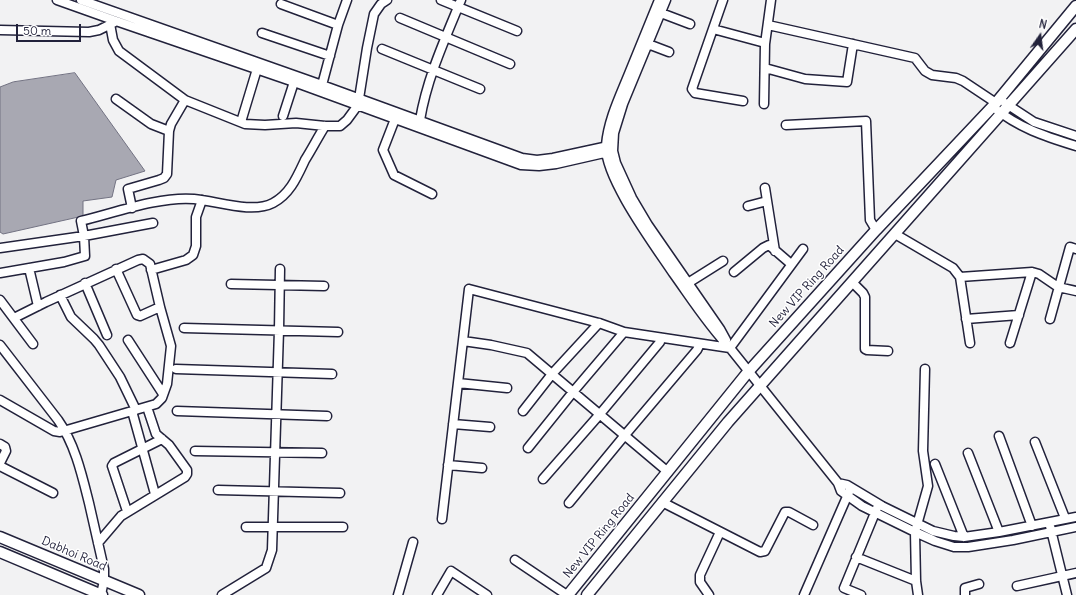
<!DOCTYPE html>
<html>
<head>
<meta charset="utf-8">
<style>
	body { margin:0 }
	#map { position:relative; width:1076px; height:595px; overflow:hidden; background:#f2f2f3; font-family:Delius,sans-serif }
	canvas { display:block }
	.north { position:absolute; left:1020px; top:16px; width:40px; height:40px; -webkit-text-stroke:3px #fff; paint-order:stroke; rotate:14deg; font-size:11px; font-weight:700; line-height:16px; text-align:center; color:#22223b }
	.north::after { content:''; display:block; margin:auto; width:14px; height:18px; background:#22223b; clip-path:polygon(50% 0,100% 100%,50% 72%,0 100%) }
	.scale { position:absolute; left:16px; top:24px; width:65px; height:18px; box-sizing:border-box; border:2px solid #22223b; border-top:0; padding-left:5px; font-size:12px; line-height:14px; white-space:nowrap; color:#22223b; -webkit-text-stroke:3px #fff; paint-order:stroke }
</style>
</head>
<body>
<div id="map">
<canvas width="1076" height="595"></canvas>
<div class="north">N</div>
<div class="scale">50 m</div>
</div>
<script>
const ctx = document.querySelector('canvas').getContext('2d');
ctx.lineJoin = 'round';
function fillPath(path, color) { ctx.fillStyle = color; ctx.fill(path, 'evenodd'); }
function trace(path, color, width, dash) { ctx.strokeStyle = color; ctx.lineWidth = width; ctx.lineCap = dash ? 'butt' : 'round'; ctx.setLineDash(dash || []); ctx.stroke(path); }
function write(font, color, halo, rows, align = 'center') {
  ctx.font = font + ' Delius,sans-serif'; ctx.lineWidth = 3; ctx.setLineDash([]); ctx.textBaseline = 'middle'; ctx.strokeStyle = halo; ctx.fillStyle = color; for (const [text, x, y, turn = 0] of rows) {
    ctx.save(); ctx.translate(x, y); ctx.rotate((+turn || 0) * Math.PI / 180); ctx.textAlign = isNaN(turn) ? turn : align; if (halo) ctx.strokeText(text, 0, 0); ctx.fillText(text, 0, 0); ctx.restore();
  }
}
const water = new Path2D(`
	M 75,73 L 145,171 L 116,180 L 112,197 L 83,201 L 83,216 L 3,234 L 0,232 L 0,87 L 13,82 Z`);
fillPath(water, '#a8a8b2');
trace(water, '#727282', 1);
const minor = new Path2D(`
	M 57,0 L 116,21 L 294,82 L 521,165 L 539,166 L 556,164 L 613,151
	M 81,0 L 322,85 L 522,158 L 537,160 L 553,158 L 613,145
	M 441,0 L 517,31
	M 659,0 C 649,25 638,51 628,76 C 619,98 608,121 606,145 C 603,176 655,246 673,273 C 691,298 708,325 730,348 L 838,483 L 841,491 L 862,506 L 915,532 L 935,541 L 954,547 L 968,547 L 1013,540 L 1076,527
	M 666,0 L 623,104 L 614,133 L 613,151 L 616,163 L 632,198 L 648,225 L 720,329 L 726,340
	M 723,0 L 692,89 L 695,93 L 743,101
	M 281,4 L 338,25
	M 661,13 L 690,24
	M 400,18 L 510,64
	M 110,24 L 113,40 L 119,51 L 185,100 L 245,124 L 265,125 L 296,123 L 325,126 L 340,126 L 347,120 L 358,105 L 367,48 L 374,14 L 381,4 L 387,0
	M 768,25 L 915,58 L 925,71 L 932,75 L 956,78 L 963,81 L 996,103
	M 713,29 L 765,43
	M 0,30 L 89,32 L 99,30 L 115,22
	M 262,33 L 330,56
	M 648,44 L 669,52
	M 382,49 L 480,89
	M 765,68 L 805,79 L 847,82 L 853,44
	M 322,85 L 338,25 L 347,0
	M 116,99 L 151,124 L 169,131
	M 1005,103 L 1034,122 L 1076,136
	M 764,104 L 765,44 L 771,0
	M 993,107 C 1019,128 1044,136 1076,146
	M 283,116 L 294,82
	M 395,119 L 383,150 L 394,175 L 432,194
	M 420,120 C 427,78 445,39 461,0
	M 241,122 L 257,69
	M 786,125 L 866,121 L 870,220 L 876,230
	M 765,188 L 775,251
	M 748,206 L 767,201
	M 132,208 L 128,189 L 159,180 L 164,178 L 167,174 L 169,131 L 171,124 L 185,100
	M 895,234 L 953,268 L 960,277 L 970,343
	M 0,248 L 84,236 L 153,223
	M 29,268 L 38,306
	M 116,269 L 137,315 L 140,316 L 160,307
	M 151,270 L 186,260 L 193,255 L 196,246 L 196,217 L 202,200
	M 734,272 L 763,248 L 769,245 L 791,264
	M 0,273 L 64,262 L 85,256 L 84,236 L 81,221 C 114,213 160,196 194,199 C 217,201 252,214 273,203 C 290,194 297,177 305,160 C 312,149 318,137 325,126
	M 960,277 L 1032,272 L 1039,274 L 1058,287 L 1076,291
	M 852,282 L 863,293 L 865,297 L 865,349 L 867,350 L 888,351
	M 85,283 L 107,335
	M 688,283 L 723,261
	M 231,284 L 324,286
	M 60,295 L 71,317 L 94,339 L 99,345 L 120,377 L 136,410
	M 0,300 L 33,344
	M 966,319 L 1019,315
	M 1050,319 L 1070,247 L 1076,249
	M 184,328 L 338,332
	M 128,340 L 163,394
	M 463,341 L 491,345 L 527,353 L 668,472
	M 1010,343 L 1032,272
	M 0,345 L 58,420 C 75,444 82,475 89,503 C 94,525 99,547 104,569 L 104,581 L 101,594
	M 730,348 L 803,249
	M 176,369 L 332,374
	M 458,383 L 507,388
	M 0,400 L 54,431 L 60,432 L 156,404 L 162,398 L 167,384 L 171,346 L 160,307 L 150,264 L 143,259 L 138,260 L 46,302 L 14,318
	M 132,411 L 155,494
	M 177,411 L 327,416
	M 523,411 L 552,374 L 599,323
	M 453,424 L 490,427
	M 999,436 L 1032,526
	M 1035,442 L 1065,518
	M 0,444 L 5,447 L 6,451 L 0,463
	M 528,448 L 573,392 L 624,332
	M 195,451 L 322,453
	M 968,453 L 999,532
	M 935,464 L 964,537
	M 448,465 L 482,468
	M 0,466 L 53,493
	M 543,479 L 600,414 L 660,342 L 660,338
	M 838,483 L 847,485 L 882,506 L 933,531 L 954,536 L 964,537 L 999,532 L 1076,517
	M 218,490 L 340,493
	M 662,502 L 760,552 L 765,551 L 785,512 L 789,512 L 813,525
	M 569,503 L 625,435 L 697,350 L 700,344
	M 127,511 L 112,466 L 114,463 L 162,439
	M 442,519 L 469,289 L 599,323 L 624,332 L 730,348
	M 1050,526 L 1067,595
	M 246,527 L 343,527
	M 98,543 L 121,516 L 185,477 L 187,474 L 187,470 L 169,445 L 156,434 L 147,407
	M 856,557 L 916,581
	M 515,560 L 567,595
	M 1017,586 L 1076,573
	M 222,595 L 266,568 L 272,550 L 279,330 L 280,269
	M 398,595 L 413,542
	M 437,595 L 451,571 L 487,595
	M 709,595 L 700,582 L 700,575 L 720,532
	M 804,595 L 849,492
	M 861,595 L 844,588 L 877,508
	M 918,595 L 916,581 L 915,532 L 928,486 L 923,451 L 925,369
	M 965,595 L 965,588 L 979,584`);
const major = new Path2D(`
	M 0,537 L 139,595
	M 0,552 L 102,595
	M 568,595 L 748,372 L 876,230 L 996,103 L 1076,6
	M 587,595 L 728,422 L 1076,29`);
trace(minor, '#22223b', 11);
trace(major, '#22223b', 13);
trace(minor, '#fff', 8);
trace(major, '#fff', 10);
write('12px', '#22223b', '#fff', [
	["New VIP Ring Road",807,287,-48],
	["New VIP Ring Road",599,536,-51],
	["Dabhoi Road",74,554,23]
]);
</script>
</body>
</html>
